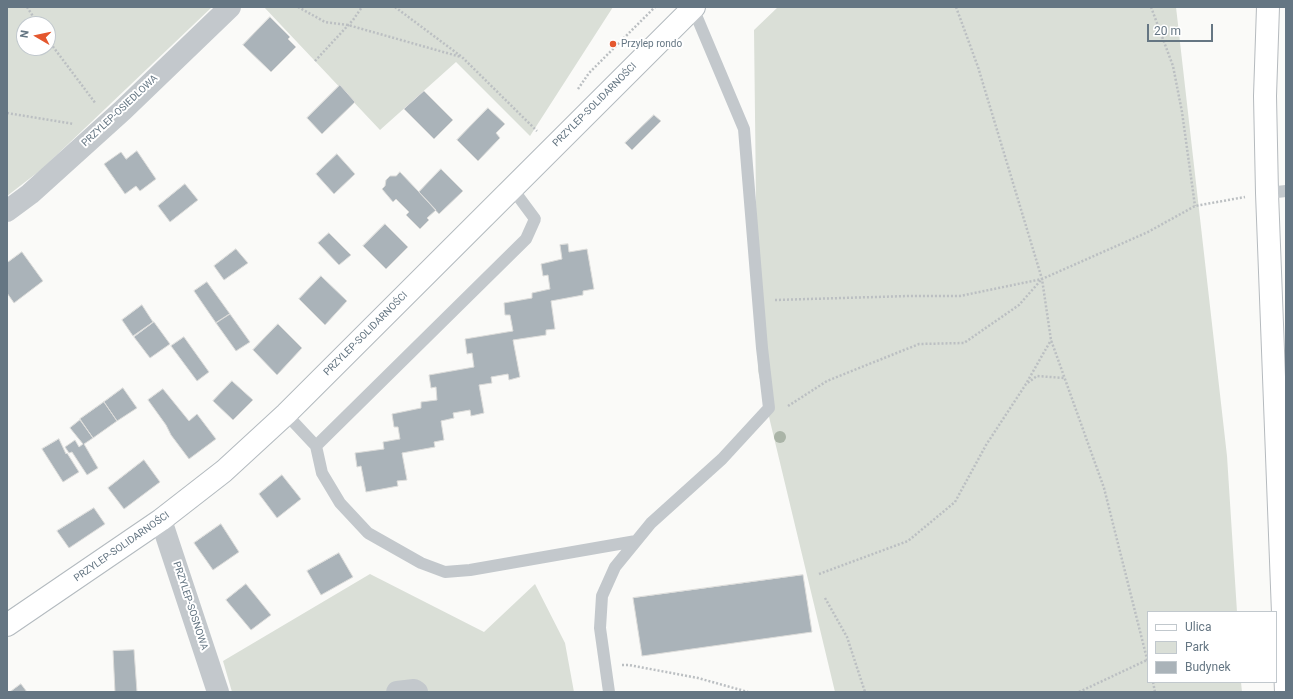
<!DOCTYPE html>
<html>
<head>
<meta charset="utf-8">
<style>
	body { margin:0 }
	#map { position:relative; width:1293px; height:699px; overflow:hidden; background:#fafaf8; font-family:Roboto,sans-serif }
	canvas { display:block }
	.frame { position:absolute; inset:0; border:8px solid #657683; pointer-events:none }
	.legend { position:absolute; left:1147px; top:611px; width:130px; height:72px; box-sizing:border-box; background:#fff; border:1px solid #c1c8cd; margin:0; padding:5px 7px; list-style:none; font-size:12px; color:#657683 }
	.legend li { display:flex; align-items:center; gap:8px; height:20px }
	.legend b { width:20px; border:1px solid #c1c8cd }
	.north { position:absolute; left:16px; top:16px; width:40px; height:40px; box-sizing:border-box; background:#fff; border:1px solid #c1c8cd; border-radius:50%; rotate:279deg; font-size:11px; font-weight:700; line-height:16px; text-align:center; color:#657683 }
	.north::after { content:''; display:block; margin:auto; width:14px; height:18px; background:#e4572e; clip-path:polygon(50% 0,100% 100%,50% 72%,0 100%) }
	.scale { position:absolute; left:1147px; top:24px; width:66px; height:18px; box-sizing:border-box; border:2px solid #657683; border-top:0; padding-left:5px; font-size:12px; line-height:14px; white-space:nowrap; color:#657683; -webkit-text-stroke:3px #fff; paint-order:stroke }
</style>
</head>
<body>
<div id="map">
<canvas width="1293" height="699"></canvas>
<div class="frame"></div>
<ul class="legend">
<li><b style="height:5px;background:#fff"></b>Ulica</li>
<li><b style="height:11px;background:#dadfd7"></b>Park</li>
<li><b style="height:11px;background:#aab3b9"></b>Budynek</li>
</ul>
<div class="north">N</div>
<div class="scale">20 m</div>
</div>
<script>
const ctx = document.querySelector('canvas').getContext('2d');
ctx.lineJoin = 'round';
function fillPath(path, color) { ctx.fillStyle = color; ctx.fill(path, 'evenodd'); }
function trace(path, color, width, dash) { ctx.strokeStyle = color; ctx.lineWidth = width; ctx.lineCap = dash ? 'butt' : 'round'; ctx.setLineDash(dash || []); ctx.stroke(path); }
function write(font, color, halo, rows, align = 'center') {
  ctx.font = font + ' Roboto,sans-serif'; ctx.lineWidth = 4; ctx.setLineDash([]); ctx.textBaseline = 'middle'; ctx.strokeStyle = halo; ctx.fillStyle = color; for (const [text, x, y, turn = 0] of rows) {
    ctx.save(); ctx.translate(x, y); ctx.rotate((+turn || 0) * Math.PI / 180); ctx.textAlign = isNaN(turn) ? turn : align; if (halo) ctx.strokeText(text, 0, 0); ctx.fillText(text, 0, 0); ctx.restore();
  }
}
fillPath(new Path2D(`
	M 7,7 L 212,7 L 42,169 L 7,196 ZM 24,24 L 48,24 L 48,48 L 24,48 Z
	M 264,7 L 613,7 L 530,136 L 456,62 L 380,130 Z
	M 778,7 L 1176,7 L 1227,456 L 1237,612 L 1148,612 L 1148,682 L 1241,682 L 1242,692 L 835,692 L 758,371 L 754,30 Z
	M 370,574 L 484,632 L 535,584 L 565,643 L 574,692 L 232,692 L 223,661 Z`), '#dadfd7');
const building = new Path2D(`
	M 270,17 L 290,37 L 288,39 L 296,47 L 271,72 L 243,45 Z
	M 340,85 L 355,102 L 322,134 L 307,118 Z
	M 424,91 L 453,120 L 434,139 L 404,109 Z
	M 488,108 L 505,124 L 496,133 L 500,138 L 478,161 L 457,140 Z
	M 654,115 L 661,121 L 632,150 L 625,143 Z
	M 137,151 L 156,179 L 140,191 L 136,186 L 125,194 L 104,164 L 121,152 L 126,159 Z
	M 337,154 L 355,174 L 334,194 L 316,174 Z
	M 441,169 L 463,191 L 439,214 L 419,192 Z
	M 400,172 L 436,210 L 427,218 L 429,220 L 420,229 L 406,215 L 409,212 L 396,199 L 393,202 L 382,189 L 385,186 L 386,180 L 390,176 L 396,176 Z
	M 185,184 L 198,200 L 170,222 L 158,206 Z
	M 385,224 L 408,247 L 386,269 L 363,246 Z
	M 329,233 L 351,255 L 339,265 L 318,243 Z
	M 568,244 L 569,252 L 587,249 L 594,289 L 583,291 L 583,295 L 551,301 L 555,329 L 546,330 L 546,335 L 513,340 L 520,377 L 509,380 L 508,374 L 491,377 L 492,383 L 479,385 L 484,413 L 471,416 L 470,410 L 453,413 L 454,418 L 441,421 L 444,440 L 434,442 L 435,447 L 402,453 L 407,480 L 397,481 L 398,486 L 366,492 L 361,466 L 357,467 L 355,453 L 384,449 L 383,442 L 400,439 L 398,427 L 394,427 L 392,414 L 421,408 L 421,402 L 437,400 L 436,387 L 431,388 L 429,375 L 474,367 L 472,353 L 467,354 L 465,339 L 513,331 L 510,315 L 505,315 L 504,303 L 532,298 L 532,293 L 550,289 L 548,275 L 543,276 L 541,264 L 562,259 L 560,245 Z
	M 236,249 L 248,263 L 224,280 L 214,266 Z
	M 22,252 L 43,281 L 14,303 L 7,293 L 7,263 Z
	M 321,276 L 347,301 L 325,325 L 299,299 Z
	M 207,282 L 230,314 L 216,323 L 194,291 Z
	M 142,305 L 153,322 L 133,336 L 122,320 Z
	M 230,314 L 250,342 L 236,351 L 216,323 Z
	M 154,322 L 170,344 L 150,358 L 134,337 Z
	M 278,324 L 302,348 L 277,375 L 253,350 Z
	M 184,337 L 209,372 L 197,381 L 171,346 Z
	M 232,381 L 253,400 L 233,420 L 213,401 Z
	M 123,388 L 137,408 L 117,421 L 104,402 Z
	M 163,389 L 189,421 L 197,414 L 216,439 L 189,459 L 171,435 L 166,425 L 148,400 Z
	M 104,402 L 117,421 L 93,438 L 80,419 Z
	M 80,420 L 93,438 L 84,444 L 98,468 L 87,475 L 72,452 L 69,453 L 65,447 L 75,440 L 79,447 L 83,444 L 70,428 Z
	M 59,439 L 66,454 L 67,453 L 79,472 L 63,482 L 42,449 Z
	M 144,460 L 160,482 L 124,509 L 108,488 Z
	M 282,475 L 301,499 L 277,518 L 259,494 Z
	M 94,508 L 105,524 L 69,548 L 57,531 Z
	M 221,524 L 239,552 L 213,570 L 194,543 Z
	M 339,553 L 353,577 L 321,595 L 307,571 Z
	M 803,575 L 812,632 L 642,656 L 633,598 Z
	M 246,584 L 271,615 L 251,630 L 226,600 Z
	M 134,650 L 137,692 L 115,692 L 113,651 Z
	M 21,684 L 27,692 L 10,692 Z`);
fillPath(building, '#aab3b9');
trace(building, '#dcdcda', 1);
const secondary = new Path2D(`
	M 7,625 L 161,520 L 224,471 L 286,414 L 694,7`);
const primary = new Path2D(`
	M 1268,7 L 1265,96 L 1267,193 L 1286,692`);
trace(secondary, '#b3babf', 24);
trace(primary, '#b5babe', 24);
trace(new Path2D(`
	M 27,7 L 38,24
	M 298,7 L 325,22 L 348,25 L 461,57
	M 395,7 L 462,57 L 537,131
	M 956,7 L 978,67 L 1042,279 L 1051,340 L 1104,488 L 1148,663
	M 1151,7 L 1173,66 L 1182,112 L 1195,206
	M 48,40 L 96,104
	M 315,61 L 353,20 L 362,7
	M 578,89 L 589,73 L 655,7
	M 7,113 L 74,124
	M 775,300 L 909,296 L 960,296 L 1042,279 L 1148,232 L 1195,206 L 1245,197
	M 1027,382 L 1051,340
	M 788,406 L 827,381 L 919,344 L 964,343 L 1019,305 L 1041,280
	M 819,574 L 908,541 L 955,502 L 986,445 L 1026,384 L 1037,376 L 1064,378
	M 825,598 L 847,637 L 865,692
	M 622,665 L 629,665 L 698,678 L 748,692
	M 1153,682 L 1155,692
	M 1079,692 L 1147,660`), '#bbbfc2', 2.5, [2, 2]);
trace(new Path2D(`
	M 1267,193 L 1286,191
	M 286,414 L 316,446 L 322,473 L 340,503 L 368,533 L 421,563 L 445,572 L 470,570 L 636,541
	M 316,446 L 526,239 L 535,219 L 512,188
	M 609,692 L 600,628 L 602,596 L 615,567 L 651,523 L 722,459 L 769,408 L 762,348 L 744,129 L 693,8`), '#c3c8cc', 12);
trace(new Path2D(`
	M 7,211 L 30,194 L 123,110 L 230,7
	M 161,520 L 218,692
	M 397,692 L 414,690 L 417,692`), '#c3c8cc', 22);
trace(secondary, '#fff', 22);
trace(primary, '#fff', 22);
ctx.fillStyle = '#aab4a7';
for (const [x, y] of [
	[780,437]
]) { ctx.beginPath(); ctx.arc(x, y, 6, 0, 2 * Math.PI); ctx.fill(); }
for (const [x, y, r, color] of [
	[613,44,4,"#e4572e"]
]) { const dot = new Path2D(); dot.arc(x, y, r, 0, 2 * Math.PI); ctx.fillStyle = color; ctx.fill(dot); trace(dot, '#fff', 1.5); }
write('10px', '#657683', '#fff', [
	["Przylep rondo",621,44]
], 'left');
write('10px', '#657683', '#fff', [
	["PRZYLEP-SOLIDARNOŚCI",595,105,-45],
	["PRZYLEP-OSIEDLOWA",120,111,-43],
	["PRZYLEP-SOLIDARNOŚCI",366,334,-45],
	["PRZYLEP-SOLIDARNOŚCI",122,547,-35],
	["PRZYLEP-SOSNOWA",190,606,72]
]);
</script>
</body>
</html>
